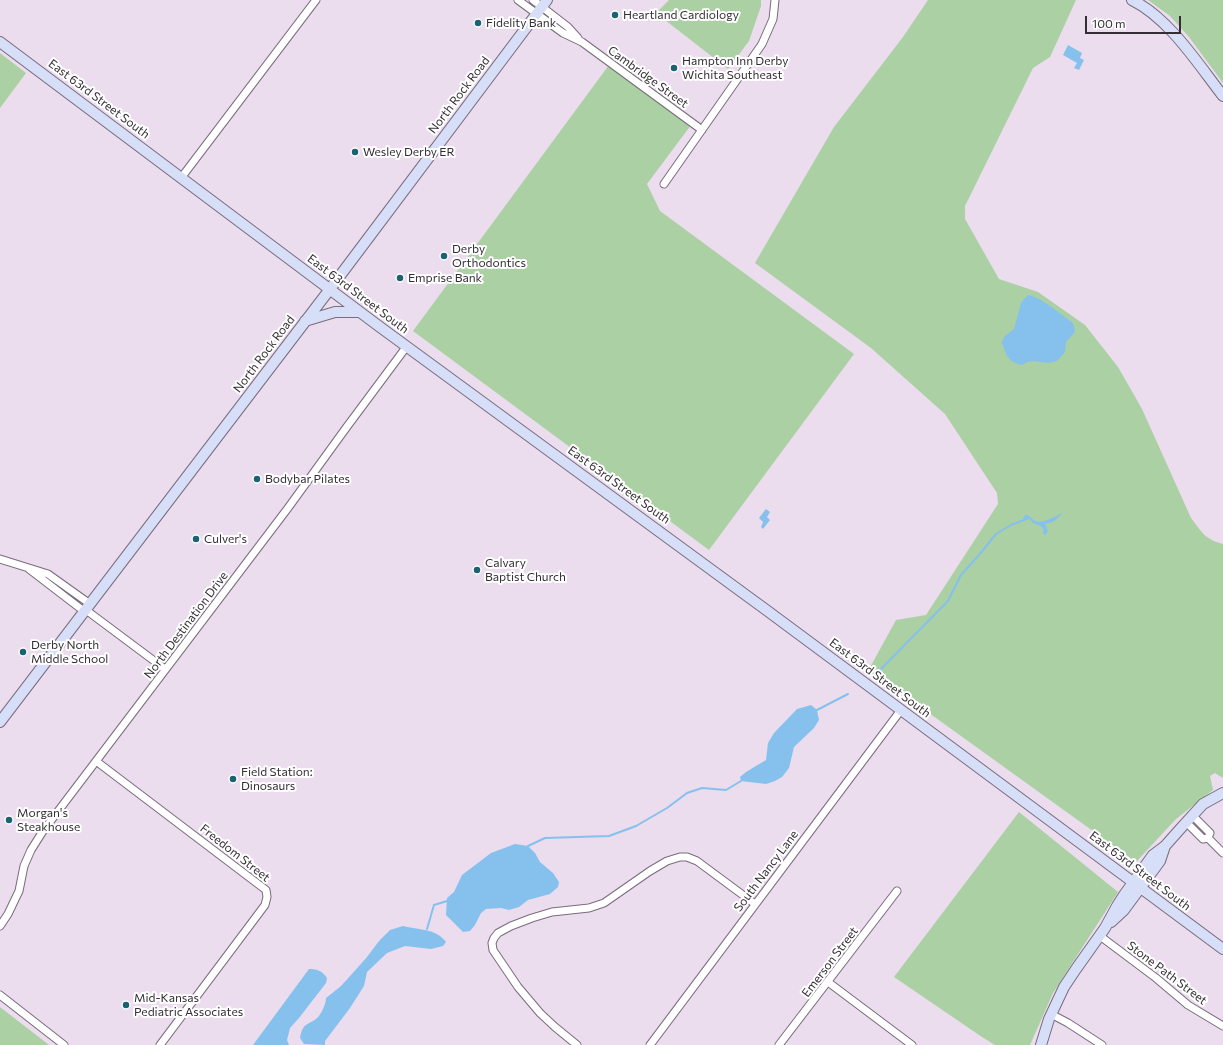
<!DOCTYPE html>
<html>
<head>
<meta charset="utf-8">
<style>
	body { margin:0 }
	#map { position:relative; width:1223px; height:1045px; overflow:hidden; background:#ebdcee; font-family:Commissioner,sans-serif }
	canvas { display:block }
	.scale { position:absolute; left:1085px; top:16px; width:96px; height:18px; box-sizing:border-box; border:2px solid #332e34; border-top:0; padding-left:5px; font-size:12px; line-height:14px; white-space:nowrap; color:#332e34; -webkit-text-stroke:3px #fff; paint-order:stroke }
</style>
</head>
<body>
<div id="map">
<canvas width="1223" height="1045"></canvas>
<div class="scale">100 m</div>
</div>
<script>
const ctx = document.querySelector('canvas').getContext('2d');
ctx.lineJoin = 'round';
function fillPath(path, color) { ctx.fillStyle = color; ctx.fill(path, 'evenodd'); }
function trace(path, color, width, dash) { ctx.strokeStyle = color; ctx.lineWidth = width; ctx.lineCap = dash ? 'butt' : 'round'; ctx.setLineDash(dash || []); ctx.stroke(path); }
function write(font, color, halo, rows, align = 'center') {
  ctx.font = font + ' Commissioner,sans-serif'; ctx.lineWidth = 4; ctx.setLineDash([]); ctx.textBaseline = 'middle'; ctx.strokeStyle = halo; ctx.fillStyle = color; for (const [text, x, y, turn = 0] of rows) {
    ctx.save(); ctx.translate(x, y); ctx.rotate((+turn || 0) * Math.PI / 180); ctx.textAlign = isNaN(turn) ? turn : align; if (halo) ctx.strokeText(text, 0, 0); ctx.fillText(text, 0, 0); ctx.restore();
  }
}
fillPath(new Path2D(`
	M 669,0 L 761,0 L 761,6 L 749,41 L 728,69 L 656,13 Z
	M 928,0 L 1076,0 L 1050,57 L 1033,68 L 965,206 L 965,219 L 999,279 L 1038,292 L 1085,325 L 1118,367 L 1142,409 L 1191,518 C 1202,532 1204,539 1223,544 L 1223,778 L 1215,773 L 1210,776 L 1213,790 L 1176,819 L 1136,862 L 886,682 L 885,683 L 868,671 L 896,620 L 926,615 L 998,504 L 997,493 L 945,414 L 871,348 L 755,263 L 834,127 L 903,37 Z
	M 1148,0 L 1223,0 L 1223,83 L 1189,37 L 1170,16 Z
	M 0,53 L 26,73 L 0,108 Z
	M 609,65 L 691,125 L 647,184 L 660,211 L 854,354 L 709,550 L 413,331 Z
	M 1019,812 L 1118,892 L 1053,993 L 1030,1045 L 995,1045 L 982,1037 L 894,977 Z
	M 0,1007 L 49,1045 L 0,1045 Z`), '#aad0a3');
fillPath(new Path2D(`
	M 1068,45 L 1082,53 L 1080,58 L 1084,60 L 1079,70 L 1074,68 L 1077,63 L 1063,55 Z
	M 1028,295 C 1040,296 1061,315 1072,322 L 1074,326 L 1075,332 L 1066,342 L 1065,352 L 1057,361 L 1048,363 L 1033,361 L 1027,362 L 1022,365 C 1013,363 1008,360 1005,351 C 1003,347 1004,345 1001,343 L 1005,336 L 1014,329 L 1021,303 L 1025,298 Z
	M 766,509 L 770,512 L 767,517 L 770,520 L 763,529 L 761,527 L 763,522 L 759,518 Z
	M 1064,512 L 1053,522 L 1045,524 L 1048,531 L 1045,535 L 1043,534 C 1045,525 1038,526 1033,523 L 1029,518 L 1027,518 L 1024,521 L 1023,519 L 1025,515 L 1027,515 C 1030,516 1033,520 1035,521 C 1044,524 1056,516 1064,512 Z
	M 811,705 L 817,710 L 819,720 L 814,728 L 794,747 L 789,768 L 782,777 L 775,781 L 766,784 L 741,781 L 740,777 L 746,772 L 766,760 L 768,743 L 774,733 L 797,709 Z
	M 515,844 L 528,846 L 535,853 L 540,862 L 553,873 L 559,882 L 558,887 L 550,894 L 528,900 L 519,907 L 509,910 L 501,908 L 486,909 L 481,913 L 475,925 L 470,931 L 463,932 L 446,915 L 447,898 L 454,892 L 462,875 L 491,853 Z
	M 403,926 C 418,930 436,928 446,942 L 443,946 L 431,949 L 405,946 L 387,953 L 367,972 L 364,986 L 350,1008 L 325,1041 L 325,1045 L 304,1044 L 300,1038 C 303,1023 306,1026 316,1019 C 321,1015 326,1004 326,998 L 341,986 L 351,975 L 367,957 L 379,941 L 390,930 Z
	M 309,969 C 318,969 322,971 327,978 L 326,983 L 299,1018 L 290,1028 L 287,1040 L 289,1045 L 253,1045 Z`), '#86c1ed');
trace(new Path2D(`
	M 877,673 L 948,601 L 961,575 L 979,555 L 996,534 L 1011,525 L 1029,518
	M 817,710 L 848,694
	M 528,846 L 545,838 L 609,836 L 636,826 L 667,808 L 687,793 L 702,788 L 726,790 L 741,781
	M 427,929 L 434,905 L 447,901`), '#86c1ed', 2);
const street = new Path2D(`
	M 518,0 L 563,33 L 582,42 L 702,130
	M 533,0 L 568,27 L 578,38
	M 181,178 L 316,0
	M 664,184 L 762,44 L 773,19 L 775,0
	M 0,559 L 48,574 L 90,604
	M 29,569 L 85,612
	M 86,610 L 165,669
	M 96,761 L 266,890 L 267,897 L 265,905 L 160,1045
	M 1192,815 L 1210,833 L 1208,838
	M 1186,822 L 1203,839 L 1208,838 L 1223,853
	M 0,926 L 8,914 L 19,891 L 24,866 L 31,850 L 43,831 L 288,508 L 346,428 L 407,346
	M 1100,936 L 1156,978 L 1188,1005 L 1223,1026
	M 828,982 L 912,1045
	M 0,995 L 64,1045
	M 1051,1014 L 1068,1023 L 1102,1045
	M 577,1045 L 555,1027 L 540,1013 L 518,987 L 493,950 L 492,943 L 494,938 L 498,933 L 511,926 L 532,918 L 552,912 L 589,908 L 604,903 L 650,871 L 667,861 L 680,857 L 687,857 L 697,861 L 755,904
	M 650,1045 L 901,710
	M 779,1045 L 897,891`);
const secondary = new Path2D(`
	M 1132,0 C 1169,18 1198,64 1223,96
	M 0,42 L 380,327 L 769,612 L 1223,949
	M 305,321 L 335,312 L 360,312
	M 0,722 L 330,289 L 547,0
	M 1111,922 L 1124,910 L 1160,861 L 1165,846
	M 1041,1045 L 1049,1019 L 1064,987 L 1076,969 L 1105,928 L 1117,906 L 1124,895 L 1153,855 L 1165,846 L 1181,828 L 1203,804 L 1223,793`);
trace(street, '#796c7c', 9);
trace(secondary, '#796c7c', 12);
trace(street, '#fff', 7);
trace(secondary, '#d7dff8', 10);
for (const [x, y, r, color] of [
	[615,15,4,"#1b6372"],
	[478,23,4,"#1b6372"],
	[674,68,4,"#1b6372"],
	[355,152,4,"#1b6372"],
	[444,256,4,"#1b6372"],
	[400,278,4,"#1b6372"],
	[257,479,4,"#1b6372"],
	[196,539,4,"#1b6372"],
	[477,570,4,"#1b6372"],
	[23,652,4,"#1b6372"],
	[233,779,4,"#1b6372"],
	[9,820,4,"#1b6372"],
	[126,1005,4,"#1b6372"]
]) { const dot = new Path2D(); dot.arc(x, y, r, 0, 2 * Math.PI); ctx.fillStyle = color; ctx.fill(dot); trace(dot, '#fff', 1.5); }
write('12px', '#332e34', '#fff', [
	["Heartland Cardiology",623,15],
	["Fidelity Bank",486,23],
	["Hampton Inn Derby",682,61],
	["Wichita Southeast",682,75],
	["Wesley Derby ER",363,152],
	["Derby",452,249],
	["Orthodontics",452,263],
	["Emprise Bank",408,278],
	["Bodybar Pilates",265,479],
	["Culver's",204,539],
	["Calvary",485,563],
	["Baptist Church",485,577],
	["Derby North",31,645],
	["Middle School",31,659],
	["Field Station:",241,772],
	["Dinosaurs",241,786],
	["Morgan's",17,813],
	["Steakhouse",17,827],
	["Mid-Kansas",134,998],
	["Pediatric Associates",134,1012]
], 'left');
write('12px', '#332e34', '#fff', [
	["Cambridge Street",648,77,36],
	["North Rock Road",459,95,-53],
	["East 63rd Street South",99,99,37],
	["East 63rd Street South",358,294,37],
	["North Rock Road",264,354,-53],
	["East 63rd Street South",619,485,36],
	["North Destination Drive",186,625,-53],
	["East 63rd Street South",880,678,37],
	["Freedom Street",235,853,38],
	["South Nancy Lane",766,871,-53],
	["East 63rd Street South",1140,871,37],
	["Emerson Street",830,962,-53],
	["Stone Path Street",1167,973,37]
]);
</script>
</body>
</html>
